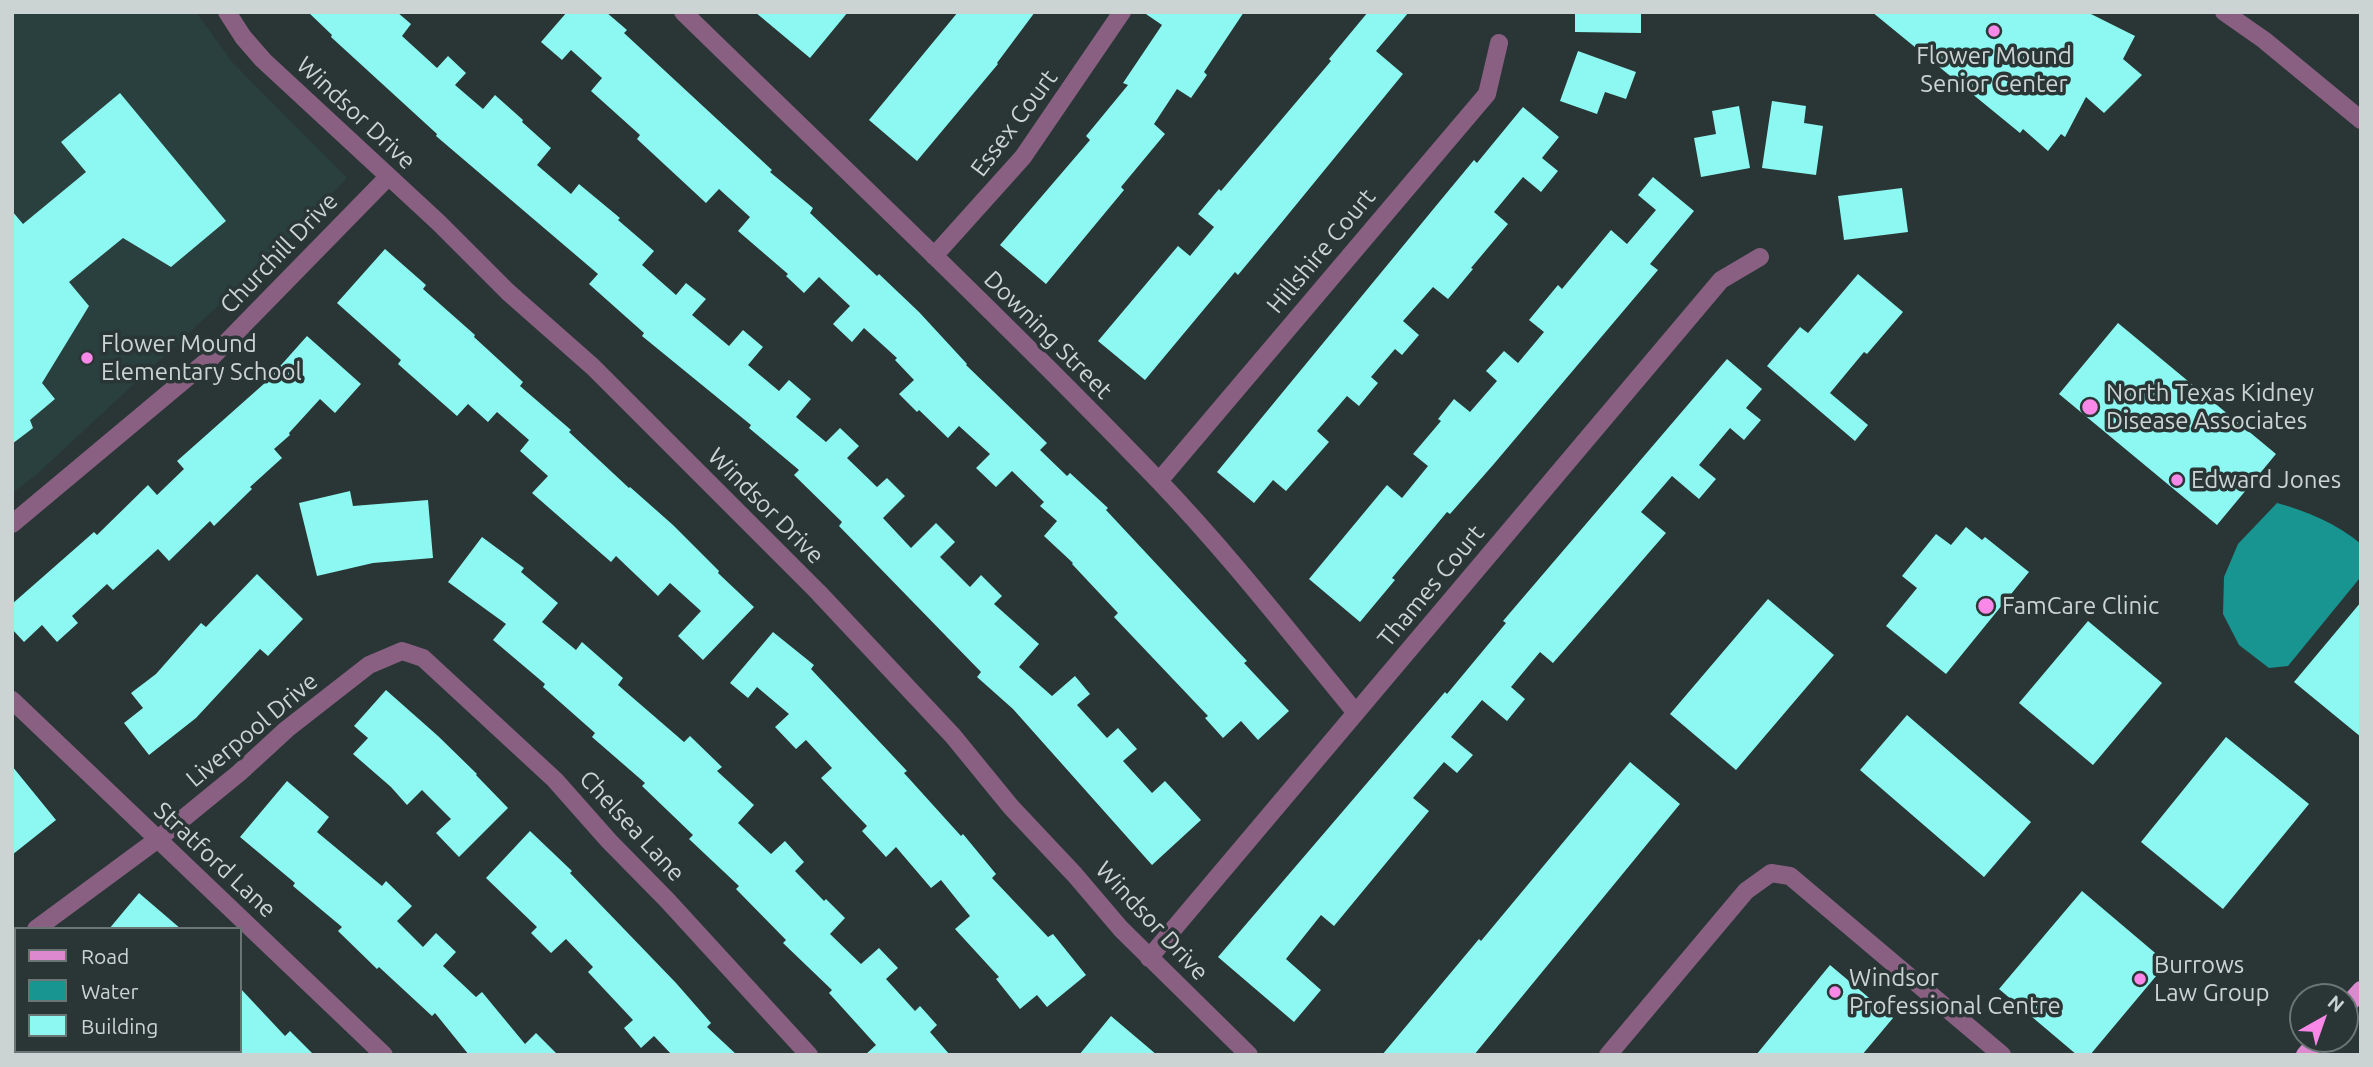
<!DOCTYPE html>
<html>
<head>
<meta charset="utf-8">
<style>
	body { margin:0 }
	#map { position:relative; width:2373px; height:1067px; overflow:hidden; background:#293635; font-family:Ubuntu,sans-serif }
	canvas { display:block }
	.frame { position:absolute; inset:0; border:14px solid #ccd4d3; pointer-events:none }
	.legend { position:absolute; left:14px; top:927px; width:228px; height:126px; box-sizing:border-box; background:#293635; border:2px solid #6a7574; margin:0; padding:9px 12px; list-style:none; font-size:21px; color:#ccd4d3 }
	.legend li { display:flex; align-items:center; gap:14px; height:35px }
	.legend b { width:35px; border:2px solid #6a7574 }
	.north { position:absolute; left:2289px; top:983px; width:70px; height:70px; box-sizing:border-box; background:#293635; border:2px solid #6a7574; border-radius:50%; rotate:40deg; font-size:19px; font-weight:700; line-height:28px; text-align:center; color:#ccd4d3 }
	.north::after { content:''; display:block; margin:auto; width:24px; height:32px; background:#f988e9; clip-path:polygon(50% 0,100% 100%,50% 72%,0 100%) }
</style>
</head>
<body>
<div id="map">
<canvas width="2373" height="1067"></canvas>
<div class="frame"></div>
<ul class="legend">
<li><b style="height:9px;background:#dd89d0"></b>Road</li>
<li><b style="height:19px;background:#189590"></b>Water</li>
<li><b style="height:19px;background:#8cf8f1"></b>Building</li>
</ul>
<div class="north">N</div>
</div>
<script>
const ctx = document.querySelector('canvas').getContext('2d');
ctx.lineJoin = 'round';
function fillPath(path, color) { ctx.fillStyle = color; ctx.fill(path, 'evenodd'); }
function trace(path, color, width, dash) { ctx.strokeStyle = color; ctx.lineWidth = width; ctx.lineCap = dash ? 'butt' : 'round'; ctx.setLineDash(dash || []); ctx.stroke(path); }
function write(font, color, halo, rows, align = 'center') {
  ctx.font = font + ' Ubuntu,sans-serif'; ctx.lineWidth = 7; ctx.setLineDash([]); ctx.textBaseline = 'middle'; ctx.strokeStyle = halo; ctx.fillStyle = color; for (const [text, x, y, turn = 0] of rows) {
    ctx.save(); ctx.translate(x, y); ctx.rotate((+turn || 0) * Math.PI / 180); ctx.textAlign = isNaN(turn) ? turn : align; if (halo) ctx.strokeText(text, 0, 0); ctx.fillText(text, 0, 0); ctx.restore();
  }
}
fillPath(new Path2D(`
	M 12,12 L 196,12 L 233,63 L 347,178 L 288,241 L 36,475 L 12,493 Z`), '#29403e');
fillPath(new Path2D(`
	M 2277,503 C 2307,511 2337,524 2361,544 L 2359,579 L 2288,666 L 2269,668 L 2239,645 L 2223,614 L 2224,577 L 2238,544 Z`), '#189590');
fillPath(new Path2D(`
	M 308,12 L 397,12 L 411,24 L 402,36 L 437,68 L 448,56 L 466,73 L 455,85 L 483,109 L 495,95 L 523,120 L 522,122 L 551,148 L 537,165 L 571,194 L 579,184 L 620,218 L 618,220 L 654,251 L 642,265 L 676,295 L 686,283 L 706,299 L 692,315 L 729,346 L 743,330 L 763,347 L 748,365 L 779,391 L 789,380 L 811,399 L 796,417 L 826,442 L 840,428 L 859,446 L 847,458 L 877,487 L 887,478 L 905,496 L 883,518 L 911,548 L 936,523 L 955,542 L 940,557 L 970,587 L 981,575 L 1002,596 L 994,604 L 1039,644 L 1019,667 L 1052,696 L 1075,676 L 1090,694 L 1077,705 L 1107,738 L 1118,728 L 1137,749 L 1123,761 L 1152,793 L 1165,781 L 1201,820 L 1152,865 L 1013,709 L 977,677 L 981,672 L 839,526 L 842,522 L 794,475 L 799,470 L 749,428 L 751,425 L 642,336 L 644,333 L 589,284 L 598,274 L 436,136 L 437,134 L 331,37 L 332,35 Z
	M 567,12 L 606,12 L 627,30 L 624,33 L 772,170 L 770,172 L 813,208 L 810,213 L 877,276 L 879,274 L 919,312 L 967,364 L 966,365 L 1047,443 L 1040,450 L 1067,476 L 1070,473 L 1108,508 L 1106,510 L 1247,661 L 1244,663 L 1289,711 L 1258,740 L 1241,721 L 1223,738 L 1205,718 L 1208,716 L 1114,617 L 1118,613 L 1072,564 L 1073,563 L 1044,536 L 1057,521 L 1040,506 L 1044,502 L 1012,471 L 996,487 L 976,468 L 990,454 L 959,426 L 948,438 L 919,410 L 917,412 L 899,394 L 914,380 L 895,360 L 897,358 L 864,328 L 852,342 L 833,324 L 850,306 L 819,277 L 804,293 L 786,276 L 788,274 L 738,231 L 750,217 L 719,189 L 706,203 L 637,139 L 640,135 L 591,91 L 602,78 L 571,50 L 562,60 L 541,42 Z
	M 755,12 L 848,12 L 810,58 Z
	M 958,12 L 1035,12 L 997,63 L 998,64 L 917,161 L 869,120 Z
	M 1143,12 L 1244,12 L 1204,72 L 1207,75 L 1191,98 L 1177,89 L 1154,124 L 1165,134 L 1121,187 L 1124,190 L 1046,284 L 1000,245 L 1090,140 L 1086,136 L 1128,85 L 1123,83 L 1162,25 Z
	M 1368,12 L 1409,12 L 1376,51 L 1403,74 L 1282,222 L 1238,275 L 1235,272 L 1145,380 L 1098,341 L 1178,246 L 1190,256 L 1214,227 L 1198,214 L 1219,189 L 1221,191 L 1331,61 L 1329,59 Z
	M 1575,12 L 1641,12 L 1641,33 L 1575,32 Z
	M 1872,12 L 2087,12 L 2135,36 L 2123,59 L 2142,75 L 2104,113 L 2086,97 L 2065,137 L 2061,134 L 2048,151 L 2023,129 L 2020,133 Z
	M 1578,51 L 1636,72 L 1626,99 L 1605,92 L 1597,114 L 1560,101 Z
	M 120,93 L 226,221 L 171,267 L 123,238 L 69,282 L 89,306 L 42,383 L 55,399 L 30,420 L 33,428 L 12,444 L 12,211 L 23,224 L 86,172 L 61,142 Z
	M 1772,101 L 1806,106 L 1804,123 L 1823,126 L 1816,175 L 1762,168 Z
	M 1739,106 L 1750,168 L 1701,177 L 1694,138 L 1716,134 L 1712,111 Z
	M 1523,107 L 1559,137 L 1542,158 L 1558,171 L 1541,192 L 1523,177 L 1494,212 L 1508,224 L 1471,268 L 1473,269 L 1448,299 L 1433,287 L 1403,321 L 1419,335 L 1402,355 L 1395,349 L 1371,377 L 1378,383 L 1359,406 L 1347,396 L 1317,431 L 1329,442 L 1286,491 L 1273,480 L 1254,503 L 1217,472 L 1440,201 L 1474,160 L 1477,163 Z
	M 1653,177 L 1694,211 L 1650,264 L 1658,270 L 1493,465 L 1450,514 L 1447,512 L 1392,578 L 1395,580 L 1360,622 L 1309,579 L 1387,485 L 1402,498 L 1428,466 L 1413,454 L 1441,421 L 1438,419 L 1454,399 L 1470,412 L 1497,381 L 1486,371 L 1504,351 L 1518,363 L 1544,332 L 1529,320 L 1558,285 L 1562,289 L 1611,230 L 1627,244 L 1656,210 L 1638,195 Z
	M 1902,188 L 1908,232 L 1844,240 L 1838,196 Z
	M 385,249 L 426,285 L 423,289 L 475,335 L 474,337 L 523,382 L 520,386 L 571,430 L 569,432 L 629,488 L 630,487 L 673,525 L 719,571 L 718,573 L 754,607 L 703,660 L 678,636 L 701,611 L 670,583 L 658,596 L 616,556 L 611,562 L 532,493 L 548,476 L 520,451 L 529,440 L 497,412 L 488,422 L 468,404 L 457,416 L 398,364 L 401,360 L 337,303 Z
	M 1858,274 L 1903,312 L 1867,354 L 1864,352 L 1830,393 L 1868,425 L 1855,441 L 1767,366 L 1800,327 L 1808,333 Z
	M 2118,323 L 2276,454 L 2217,525 L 2059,394 Z
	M 307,336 L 361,384 L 335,413 L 320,399 L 289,433 L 290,435 L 274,449 L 282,458 L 250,487 L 252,489 L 214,526 L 210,521 L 169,561 L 158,549 L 113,590 L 107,584 L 72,616 L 78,623 L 57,642 L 42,625 L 24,642 L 12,629 L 12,604 L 94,532 L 97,535 L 148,485 L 157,495 L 184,469 L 177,461 L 266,382 Z
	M 1727,359 L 1762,389 L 1746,408 L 1761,420 L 1744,440 L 1730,428 L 1699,465 L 1716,479 L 1699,499 L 1672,476 L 1641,512 L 1666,533 L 1553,663 L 1540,652 L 1511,687 L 1525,699 L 1507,721 L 1482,700 L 1451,737 L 1473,755 L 1457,773 L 1444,762 L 1413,798 L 1429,811 L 1334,926 L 1321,915 L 1286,959 L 1321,990 L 1294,1022 L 1218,957 L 1445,692 L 1447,694 L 1506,623 L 1503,621 Z
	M 350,491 L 353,506 L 428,500 L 433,558 L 373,563 L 317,576 L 299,503 Z
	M 1966,527 L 1982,540 L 1985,537 L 2029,572 L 1946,674 L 1886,626 L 1917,588 L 1902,576 L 1936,534 L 1951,545 Z
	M 482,537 L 524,568 L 521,572 L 558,603 L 542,622 L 576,650 L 582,642 L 623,678 L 618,685 L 684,742 L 690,736 L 722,767 L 717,771 L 754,805 L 738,823 L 771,854 L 785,841 L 804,862 L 795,871 L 824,901 L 826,899 L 845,918 L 830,934 L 861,964 L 879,948 L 898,968 L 886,979 L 915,1011 L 920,1006 L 937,1025 L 930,1032 L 950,1055 L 865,1055 L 876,1045 L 829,993 L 832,990 L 783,943 L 786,940 L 736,889 L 739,886 L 689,839 L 693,835 L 642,786 L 645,783 L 592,737 L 595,733 L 543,687 L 545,684 L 493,640 L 506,624 L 448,582 Z
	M 257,574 L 303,619 L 268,656 L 260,649 L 196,718 L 149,755 L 124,723 L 143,708 L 131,693 L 156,674 L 201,623 L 206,627 Z
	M 1768,599 L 1834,655 L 1736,770 L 1670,714 Z
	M 2361,602 L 2361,737 L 2294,682 Z
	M 2088,621 L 2162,683 L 2093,765 L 2019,703 Z
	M 773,632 L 814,665 L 811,669 L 907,771 L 904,773 L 961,836 L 963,834 L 996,874 L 992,878 L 1048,937 L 1053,934 L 1086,975 L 1047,1007 L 1037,995 L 1020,1009 L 996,979 L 999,977 L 955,929 L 970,916 L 941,880 L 931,888 L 896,847 L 886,857 L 862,831 L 867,826 L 821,778 L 832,768 L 806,740 L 796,749 L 775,727 L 789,714 L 757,687 L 748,698 L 730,683 Z
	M 386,690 L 438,736 L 477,774 L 476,775 L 508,808 L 459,857 L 436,833 L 451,819 L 422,790 L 407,805 L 391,787 L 353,754 L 368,738 L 354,726 Z
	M 1907,715 L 2031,822 L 1984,877 L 1860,770 Z
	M 2226,737 L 2309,804 L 2223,909 L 2141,842 Z
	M 1630,762 L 1680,804 L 1474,1055 L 1382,1055 L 1479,939 L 1481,941 Z
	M 12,766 L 56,820 L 12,855 Z
	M 287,781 L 329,817 L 317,832 L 382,886 L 386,881 L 412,906 L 397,921 L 423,947 L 436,933 L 456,952 L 443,966 L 476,997 L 482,992 L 525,1044 L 536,1033 L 558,1055 L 469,1055 L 435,1013 L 432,1016 L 379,967 L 377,969 L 338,931 L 342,927 L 293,886 L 295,883 L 240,837 Z
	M 530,831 L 572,871 L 570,873 L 676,983 L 711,1023 L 707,1027 L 737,1055 L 672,1055 L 654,1036 L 641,1048 L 624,1028 L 633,1020 L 588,972 L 593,967 L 566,939 L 551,953 L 531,933 L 537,927 L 486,878 Z
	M 2082,891 L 2167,963 L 2090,1055 L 2077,1055 L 1999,989 Z
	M 139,893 L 181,929 L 109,929 Z
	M 1830,965 L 1893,1018 L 1862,1055 L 1756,1055 Z
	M 240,988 L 285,1036 L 290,1031 L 314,1055 L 240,1055 Z
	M 1111,1016 L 1157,1055 L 1079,1055 Z`), '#8cf8f1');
trace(new Path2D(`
	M 227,12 L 243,37 L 263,60 L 439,223 L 508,292 L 593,367 L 818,592 L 953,736 L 1011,807 L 1075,875 L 1121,929 L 1249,1055
	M 683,12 C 842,167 1004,320 1157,479 C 1228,553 1291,634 1356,713
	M 2224,12 L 2264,40 L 2361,120
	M 934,256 L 1023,157 L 1122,12
	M 1159,481 L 1487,94 L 1499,43
	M 12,524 L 213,356 L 388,177
	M 12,700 L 384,1055
	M 36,929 L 158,839 L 239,773 L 287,729 L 369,665 L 402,651 L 423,658 L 555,780 L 609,841 L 667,900 L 809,1055
	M 12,946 L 16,944
	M 1149,958 L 1721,280 L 1760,257
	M 1608,1055 L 1746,891 L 1771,873 L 1790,876 L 2002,1055`), '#896082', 18);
trace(new Path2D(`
	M 2345,1008 L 2361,990
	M 2305,1055 L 2319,1039`), '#dd89d0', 18);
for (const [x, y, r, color] of [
	[1994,31,7,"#f988e9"],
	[87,358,7,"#f988e9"],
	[2090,407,9,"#f988e9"],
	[2177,480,7,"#f988e9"],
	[1986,606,9,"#f988e9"],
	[2140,979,7,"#f988e9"],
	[1835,992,7,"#f988e9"]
]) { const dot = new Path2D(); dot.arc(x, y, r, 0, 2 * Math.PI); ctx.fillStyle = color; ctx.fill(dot); trace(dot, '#293635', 2.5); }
write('24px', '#ccd4d3', '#293635', [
	["Flower Mound",1994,56,"center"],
	["Senior Center",1994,84,"center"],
	["Flower Mound",101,344],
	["Elementary School",101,372],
	["North Texas Kidney",2106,393],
	["Disease Associates",2106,421],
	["Edward Jones",2191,480],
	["FamCare Clinic",2002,606],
	["Burrows",2154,965],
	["Law Group",2154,993],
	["Windsor",1849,978],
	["Professional Centre",1849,1006]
], 'left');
write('24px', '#ccd4d3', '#293635', [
	["Windsor Drive",356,113,43],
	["Essex Court",1014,123,-53],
	["Hillshire Court",1321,251,-50],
	["Churchill Drive",279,253,-46],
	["Downing Street",1048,335,45],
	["Windsor Drive",766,506,45],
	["Thames Court",1431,586,-50],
	["Liverpool Drive",252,730,-40],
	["Chelsea Lane",632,826,47],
	["Stratford Lane",215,860,43],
	["Windsor Drive",1152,921,47]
]);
</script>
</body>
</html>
